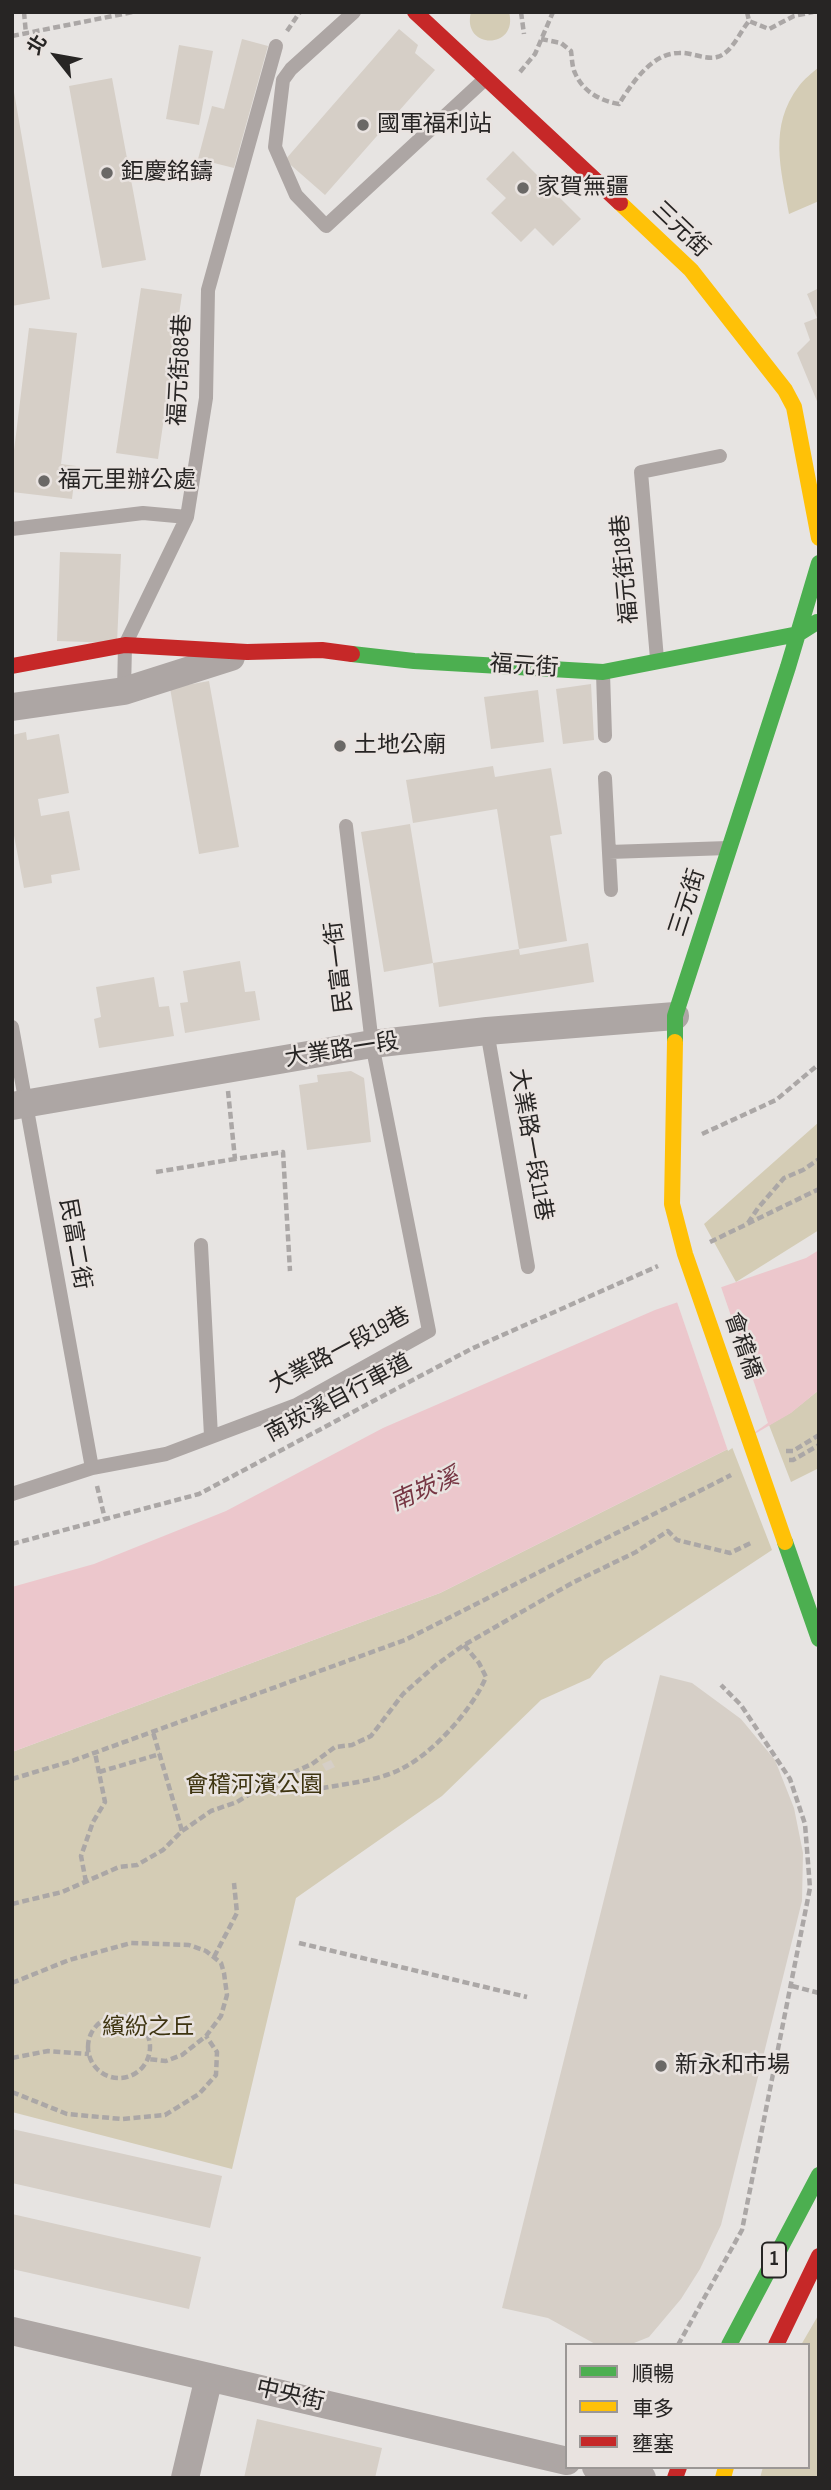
<!DOCTYPE html>
<html>
<head>
<meta charset="utf-8">
<style>
	body { margin:0 }
	#map { position:relative; width:831px; height:2490px; overflow:hidden; background:#e7e4e2; font-family:"Sofia Sans Condensed","Noto Sans TC",sans-serif }
	canvas { display:block }
	.frame { position:absolute; inset:0; border:14px solid #272524; pointer-events:none }
	.legend { position:absolute; left:565px; top:2343px; width:245px; height:126px; box-sizing:border-box; background:#e9e3e0; border:2px solid #9b9795; margin:0; padding:9px 12px; list-style:none; font-size:21px; color:#272524 }
	.legend li { display:flex; align-items:center; gap:14px; height:35px }
	.legend b { width:35px; border:2px solid #9b9795 }
	.north { position:absolute; left:21px; top:21px; width:70px; height:70px; -webkit-text-stroke:5px #e9e3e0; paint-order:stroke; rotate:301deg; font-size:19px; font-weight:700; line-height:28px; text-align:center; color:#272524 }
	.north::after { content:''; display:block; margin:auto; width:24px; height:32px; background:#272524; clip-path:polygon(50% 0,100% 100%,50% 72%,0 100%) }
</style>
</head>
<body>
<div id="map">
<canvas width="831" height="2490"></canvas>
<div class="frame"></div>
<ul class="legend">
<li><b style="height:9px;background:#4caf50"></b>順暢</li>
<li><b style="height:9px;background:#ffc107"></b>車多</li>
<li><b style="height:9px;background:#c62828"></b>壅塞</li>
</ul>
<div class="north">北</div>
</div>
<script>
const ctx = document.querySelector('canvas').getContext('2d');
ctx.lineJoin = 'round';
function fillPath(path, color) { ctx.fillStyle = color; ctx.fill(path, 'evenodd'); }
function trace(path, color, width, dash) { ctx.strokeStyle = color; ctx.lineWidth = width; ctx.lineCap = dash ? 'butt' : 'round'; ctx.setLineDash(dash || []); ctx.stroke(path); }
function write(font, color, halo, rows, align = 'center') {
  ctx.font = font + ' "Sofia Sans Condensed","Noto Sans TC",sans-serif'; ctx.lineWidth = 5; ctx.setLineDash([]); ctx.textBaseline = 'middle'; ctx.strokeStyle = halo; ctx.fillStyle = color; for (const [text, x, y, turn = 0] of rows) {
    ctx.save(); ctx.translate(x, y); ctx.rotate((+turn || 0) * Math.PI / 180); ctx.textAlign = isNaN(turn) ? turn : align; if (halo) ctx.strokeText(text, 0, 0); ctx.fillText(text, 0, 0); ctx.restore();
  }
}
fillPath(new Path2D(`
	M 471,12 L 509,12 C 519,50 461,50 471,12 Z
	M 819,67 L 819,201 L 789,214 C 781,170 768,126 799,86 C 804,79 812,73 819,67 Z
	M 819,1122 L 819,1230 L 736,1282 L 704,1224 Z
	M 819,1390 L 819,1468 L 791,1482 L 769,1425 L 790,1413 Z
	M 732,1447 L 772,1550 L 604,1661 L 590,1678 L 541,1700 L 442,1796 L 296,1898 L 232,2169 L 12,2112 L 12,1752 L 440,1593 Z
	M 819,2314 L 819,2478 L 760,2478 L 763,2467 L 808,2467 L 808,2345 L 801,2345 Z`), '#d4ccb5');
fillPath(new Path2D(`
	M 819,1250 L 819,1390 L 791,1413 L 732,1447 L 440,1593 L 12,1752 L 12,1587 L 94,1564 L 226,1511 L 383,1428 L 655,1310 L 806,1258 Z`), '#ecc7cc');
fillPath(new Path2D(`
	M 720,1284 L 768,1423 L 728,1451 L 676,1299 Z`), '#e7e4e2');
fillPath(new Path2D(`
	M 399,29 L 418,45 L 415,53 L 435,70 L 325,195 L 285,160 Z
	M 242,39 L 268,46 L 234,168 L 198,159 L 212,106 L 224,109 Z
	M 179,45 L 213,51 L 199,125 L 166,119 Z
	M 112,78 L 146,260 L 102,268 L 69,86 Z
	M 14,92 L 50,299 L 12,306 L 12,93 Z
	M 513,151 L 581,219 L 553,246 L 535,228 L 521,242 L 491,213 L 506,198 L 486,179 Z
	M 141,288 L 182,294 L 158,459 L 116,453 Z
	M 819,288 L 819,406 L 797,353 L 810,340 L 804,323 L 817,318 L 807,294 Z
	M 29,328 L 77,333 L 61,464 L 76,466 L 72,499 L 12,492 L 12,467 Z
	M 60,552 L 121,554 L 117,643 L 57,641 Z
	M 209,681 L 239,847 L 199,854 L 170,688 Z
	M 591,684 L 594,740 L 563,744 L 556,689 Z
	M 538,690 L 544,742 L 491,749 L 484,697 Z
	M 26,732 L 27,740 L 59,734 L 69,793 L 38,799 L 41,816 L 69,811 L 80,870 L 51,875 L 52,883 L 24,888 L 12,825 L 12,735 Z
	M 493,766 L 495,777 L 551,768 L 562,834 L 550,836 L 567,941 L 519,949 L 497,809 L 413,823 L 406,780 Z
	M 410,824 L 433,963 L 384,972 L 361,832 Z
	M 588,943 L 594,982 L 439,1007 L 433,963 L 519,949 L 520,955 Z
	M 240,961 L 245,992 L 255,991 L 260,1020 L 185,1033 L 180,1003 L 188,1002 L 183,971 Z
	M 154,977 L 159,1007 L 169,1006 L 174,1036 L 99,1048 L 94,1019 L 101,1017 L 96,987 Z
	M 351,1071 L 364,1078 L 371,1142 L 307,1150 L 299,1085 L 318,1082 L 317,1075 Z
	M 660,1675 L 692,1683 L 741,1719 L 775,1760 L 794,1808 L 803,1853 L 802,1901 L 721,2225 L 700,2269 L 681,2299 L 649,2337 L 629,2345 L 597,2345 L 548,2318 L 502,2308 Z
	M 331,1760 L 335,1767 L 326,1771 L 322,1764 Z
	M 323,1773 L 325,1782 L 313,1785 L 311,1777 Z
	M 12,2129 L 222,2176 L 210,2228 L 12,2183 Z
	M 12,2214 L 201,2257 L 189,2309 L 12,2269 Z
	M 257,2419 L 382,2448 L 375,2478 L 244,2478 Z`), '#d6cfc7');
trace(new Path2D(`
	M 24,12 L 26,34
	M 521,12 L 524,34
	M 747,12 L 749,21 L 769,29 L 794,16 L 813,12
	M 287,31 L 300,12
	M 12,36 L 133,12
	M 541,39 L 561,43 L 571,51 C 572,58 572,67 575,73 C 583,92 601,101 619,104 C 632,83 652,53 679,53 C 691,52 705,60 717,57 C 732,53 739,33 749,21
	M 520,72 L 535,54 L 553,12
	M 228,1091 L 235,1159 L 283,1152 L 290,1271
	M 702,1134 L 776,1100 L 819,1064
	M 156,1172 L 235,1159
	M 748,1223 L 758,1208 L 784,1178 L 803,1170 L 819,1159
	M 710,1242 L 819,1189
	M 786,1451 L 793,1451 L 819,1435
	M 789,1460 L 793,1460 L 819,1445
	M 97,1486 L 105,1519
	M 12,1544 L 199,1494 L 471,1349 L 658,1266
	M 99,1772 L 160,1754
	M 12,1779 L 72,1761 L 405,1640 L 731,1475
	M 273,1782 L 276,1788 C 294,1794 316,1789 335,1786 C 357,1782 383,1779 403,1768 C 434,1752 472,1710 486,1677 L 479,1663 L 464,1645
	M 182,1831 L 211,1811 L 237,1802 L 263,1786 L 312,1764 L 335,1747 L 352,1745 L 371,1736 L 403,1694 L 436,1665 L 464,1645 L 572,1583 L 636,1552 L 668,1531 L 677,1540 L 730,1553 L 753,1542
	M 86,1882 L 81,1856 L 93,1822 L 105,1802 L 95,1753
	M 12,1904 L 62,1892 L 119,1867 L 137,1865 L 163,1850 L 182,1831 L 153,1732
	M 299,1943 L 527,1997
	M 214,1957 L 237,1913 L 234,1883
	M 12,1983 L 69,1960 L 131,1943 L 189,1945 L 206,1951 L 221,1963 L 224,1973 L 227,1995 L 221,2016 L 206,2036 L 182,2055 L 166,2061 L 148,2059
	M 792,1986 L 819,1993
	M88 2047a31 31 0 1 1 62 0a31 31 0 1 1-62 0Z
	M 12,2058 L 48,2051 L 89,2054
	M 12,2092 L 67,2114 L 122,2119 L 165,2115 L 199,2094 L 216,2075 L 217,2052 L 206,2036
	M 678,2345 L 742,2230 L 810,1888 L 805,1824 L 790,1779 L 741,1705 L 721,1685`), '#aba7a6', 4.5, [7, 3.5]);
trace(new Path2D(`
	M 354,12 L 291,69 L 283,80 L 275,147 L 296,195 L 326,226 L 484,80
	M 12,529 L 143,513 L 187,517
	M 657,659 L 641,472 L 720,456
	M 603,673 L 605,736
	M 124,691 L 125,645 L 187,517 L 206,398 L 208,290 L 276,46
	M 605,778 L 611,890
	M 609,852 L 728,848
	M 12,1027 L 92,1468
	M 487,1031 L 528,1267
	M 201,1245 L 211,1436
	M 12,1494 L 92,1468 L 166,1454 L 296,1405 L 429,1331 L 372,1044 L 346,826`), '#ada6a4', 14);
trace(new Path2D(`
	M 12,707 L 124,691 L 231,657
	M 12,1106 L 372,1044 L 487,1031 L 675,1016
	M 12,2331 L 567,2461
	M 596,2467 L 642,2478
	M 185,2478 L 209,2377`), '#ada6a4', 28);
trace(new Path2D(`
	M 352,654 L 414,661 L 603,672 L 798,634 L 817,622
	M 675,1042 L 675,1016 L 788,667 L 819,563
	M 785,1542 L 819,1639
	M 729,2345 L 819,2175`), '#4caf50', 16);
trace(new Path2D(`
	M 620,203 L 691,270 L 785,390 L 794,407 L 819,538
	M 675,1042 L 672,1204 L 685,1254 L 785,1542
	M 723,2478 L 726,2467`), '#ffc107', 16);
trace(new Path2D(`
	M 415,12 L 620,203
	M 12,666 L 125,645 L 247,652 L 322,650 L 352,654
	M 776,2345 L 819,2256
	M 675,2478 L 679,2467`), '#c62828', 16);
for (const [x, y, r, color] of [
	[363,125,7,"#6a6866"],
	[107,173,7,"#6a6866"],
	[523,188,7,"#6a6866"],
	[44,481,7,"#6a6866"],
	[340,746,7,"#6a6866"],
	[661,2066,7,"#6a6866"]
]) { const dot = new Path2D(); dot.arc(x, y, r, 0, 2 * Math.PI); ctx.fillStyle = color; ctx.fill(dot); trace(dot, '#e9e3e0', 2.5); }
for (const [x, y, w] of [
	[774,2260,24]
]) { const box = new Path2D(); box.roundRect(x - w / 2, y - 17.5, w, 35, 5); ctx.fillStyle = '#e9e3e0'; ctx.fill(box); trace(box, '#272524', 2); }
write('bold 21px', '#272524', null, [
	["1",774,2260]
]);
write('23px', '#272524', '#e9e3e0', [
	["國軍福利站",377,125],
	["鉅慶銘鑄",121,173],
	["家賀無疆",537,188],
	["福元里辦公處",58,481],
	["土地公廟",354,746],
	["新永和市場",675,2066]
], 'left');
write('23px', '#272524', '#e9e3e0', [
	["三元街",680,230,44],
	["福元街88巷",181,370,-87],
	["福元街18巷",626,569,-95],
	["福元街",524,667,4],
	["三元街",688,903,-72],
	["民富一街",340,967,-97],
	["大業路一段",342,1051,-9],
	["大業路一段11巷",530,1145,80],
	["民富二街",74,1244,80],
	["會稽橋",742,1346,71],
	["大業路一段19巷",340,1351,-28],
	["南崁溪自行車道",339,1399,-28],
	["中央街",290,2396,13]
]);
write('23px', '#3e3410', '#e9e3e0', [
	["會稽河濱公園",254,1786],
	["繽紛之丘",148,2028]
]);
write('italic 24px', '#763643', '#e9e3e0', [
	["南崁溪",425,1491,-24]
]);
</script>
</body>
</html>
